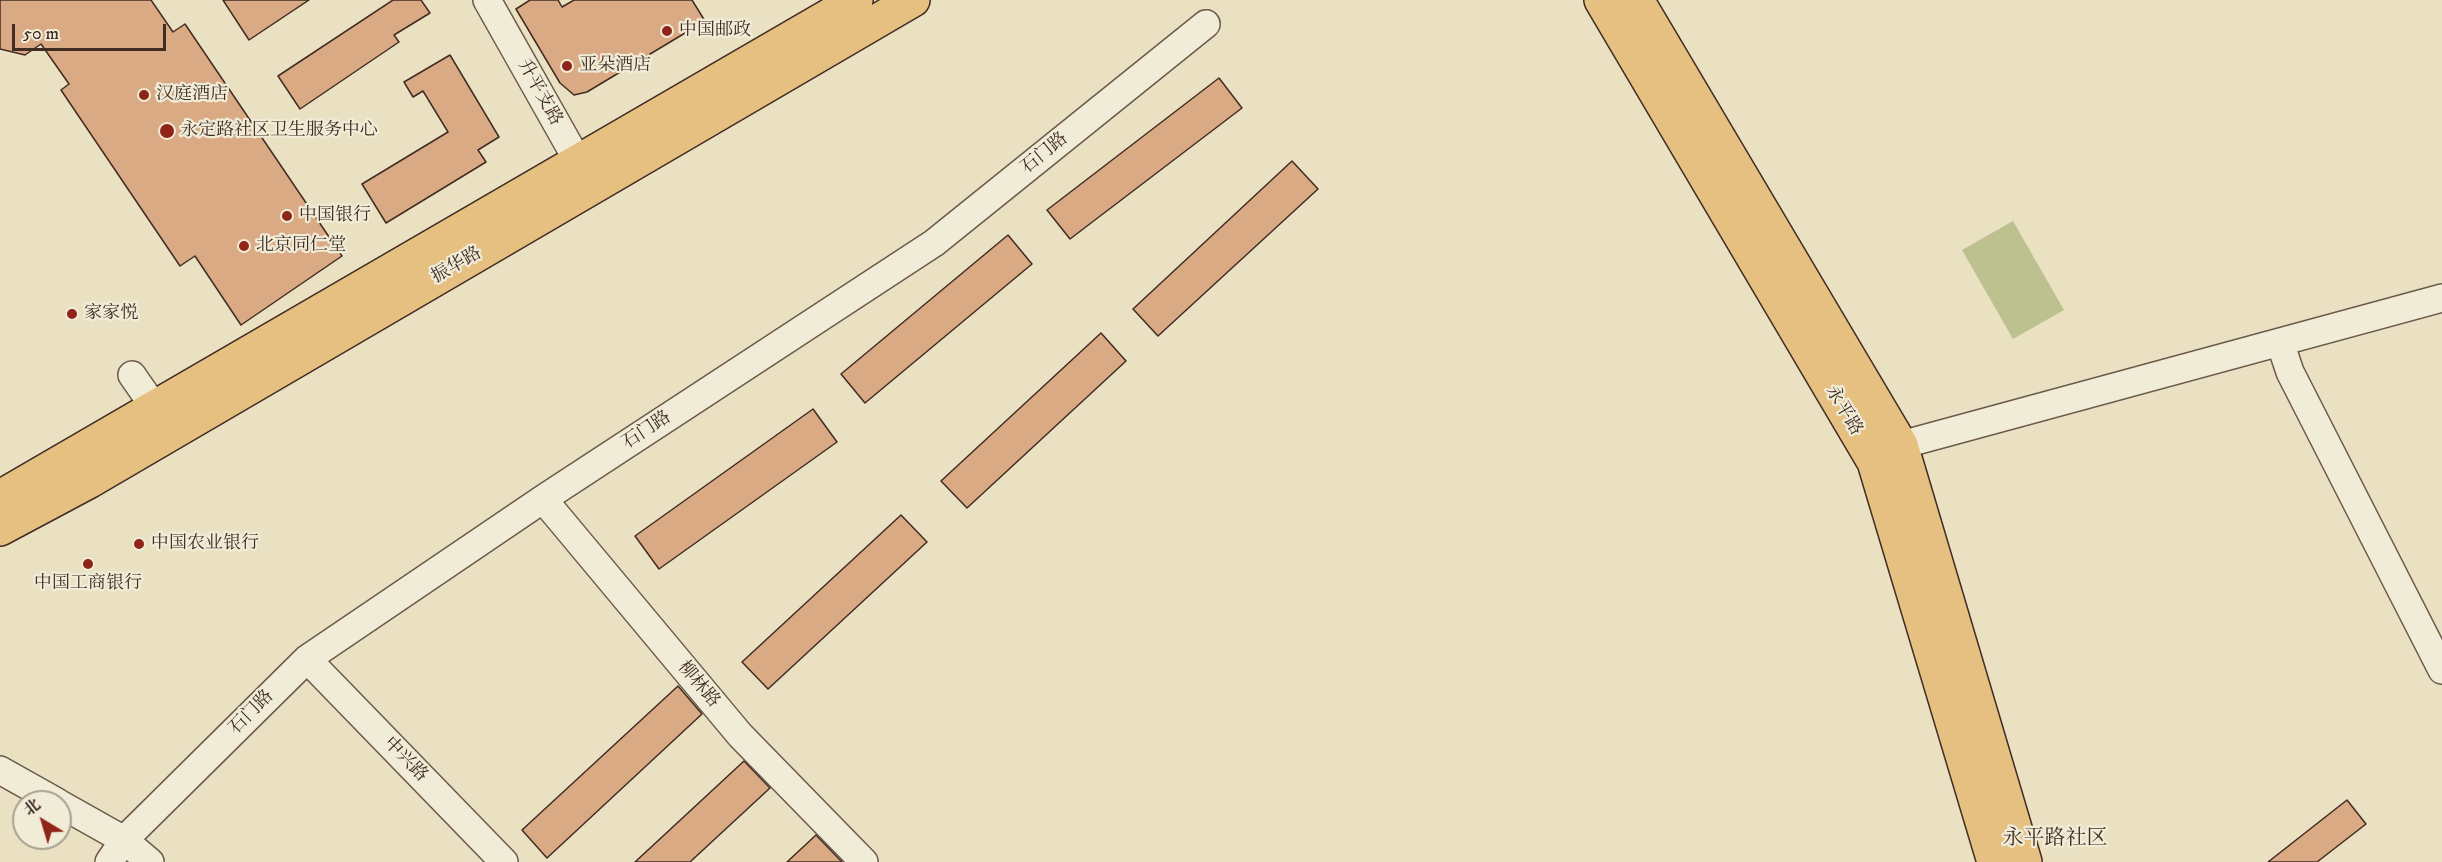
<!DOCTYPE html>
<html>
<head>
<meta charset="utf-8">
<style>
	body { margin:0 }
	#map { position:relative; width:2442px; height:862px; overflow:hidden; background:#eae1c2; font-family:"IM FELL DW Pica","Noto Serif SC",serif }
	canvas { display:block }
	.north { position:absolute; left:12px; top:790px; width:60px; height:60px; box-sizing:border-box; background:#f1ecd7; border:2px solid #ab9f8f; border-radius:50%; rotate:322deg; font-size:16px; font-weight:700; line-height:24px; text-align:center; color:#412c24 }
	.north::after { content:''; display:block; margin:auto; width:21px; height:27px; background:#8f2418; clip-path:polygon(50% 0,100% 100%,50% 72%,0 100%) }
	.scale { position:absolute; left:12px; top:24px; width:154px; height:27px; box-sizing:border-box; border:3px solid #412c24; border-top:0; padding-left:8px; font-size:18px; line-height:21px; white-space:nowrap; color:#412c24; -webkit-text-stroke:4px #f1ecd7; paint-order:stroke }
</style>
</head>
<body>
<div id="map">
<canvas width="2442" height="862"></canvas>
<div class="north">北</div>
<div class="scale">50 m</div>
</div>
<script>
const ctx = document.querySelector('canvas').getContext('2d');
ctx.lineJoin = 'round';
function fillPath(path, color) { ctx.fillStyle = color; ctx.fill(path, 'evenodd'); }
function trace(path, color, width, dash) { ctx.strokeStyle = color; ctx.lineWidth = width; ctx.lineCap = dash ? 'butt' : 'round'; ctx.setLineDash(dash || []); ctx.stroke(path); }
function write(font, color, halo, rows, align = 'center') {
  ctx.font = font + ' "IM FELL DW Pica","Noto Serif SC",serif'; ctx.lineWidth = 4.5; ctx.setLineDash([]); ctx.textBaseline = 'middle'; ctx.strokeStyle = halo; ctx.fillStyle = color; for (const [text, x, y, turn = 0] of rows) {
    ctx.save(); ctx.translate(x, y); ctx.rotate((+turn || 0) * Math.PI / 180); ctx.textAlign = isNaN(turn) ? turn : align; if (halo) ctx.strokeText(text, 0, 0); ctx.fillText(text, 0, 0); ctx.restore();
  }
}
fillPath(new Path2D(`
	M 2013,221 L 2064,310 L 2013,339 L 1962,250 Z`), '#bdc18f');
const building = new Path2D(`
	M 0,0 L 151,0 L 173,32 L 185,24 L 342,256 L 241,325 L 195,256 L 180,266 L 61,90 L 69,84 L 41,44 L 25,55 L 0,49 Z
	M 223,0 L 309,0 L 249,40 Z
	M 393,0 L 421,0 L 430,13 L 394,35 L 399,42 L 300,109 L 278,76 Z
	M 530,0 L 558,0 L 562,7 L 574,0 L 692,0 L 705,21 L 587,92 L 574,95 L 560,83 L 516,9 Z
	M 450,55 L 499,137 L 478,150 L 486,162 L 386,223 L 362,184 L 448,132 L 423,91 L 413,97 L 404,82 Z
	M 1219,78 L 1242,108 L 1070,239 L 1047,210 Z
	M 1292,161 L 1318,189 L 1158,336 L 1133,309 Z
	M 1008,235 L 1032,264 L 865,403 L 841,374 Z
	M 1101,333 L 1126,361 L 967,508 L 941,481 Z
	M 813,409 L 837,442 L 659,569 L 635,536 Z
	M 901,515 L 927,542 L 768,689 L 742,662 Z
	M 678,686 L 702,714 L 547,858 L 522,830 Z
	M 744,761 L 770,788 L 690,862 L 635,862 Z
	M 2347,800 L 2366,824 L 2317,862 L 2268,862 Z
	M 816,835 L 842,862 L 787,862 Z`);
fillPath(building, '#daaa85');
trace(building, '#412c24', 1.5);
const minor = new Path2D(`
	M 487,0 L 588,179
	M 2280,342 L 2290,372 L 2442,670
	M 132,375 L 155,408
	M 1884,455 L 1901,445 L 2442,298
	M 543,499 L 740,735 L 864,862
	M 307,659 L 504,862
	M 0,770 L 57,802
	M 60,804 L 124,840 L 150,862
	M 109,862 L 124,840 L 307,659 L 543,499 L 934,243 L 1206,24`);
const major = new Path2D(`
	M 1601,0 L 1874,462 L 1994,862
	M 1637,0 L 1901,445 L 2025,862
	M 0,497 L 856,0
	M 0,529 L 90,481 L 913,0`);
trace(minor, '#6b594c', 30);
trace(major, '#412c24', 36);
trace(minor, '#f1ecd7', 27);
trace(major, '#e5c081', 33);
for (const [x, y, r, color] of [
	[667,31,6,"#8f2418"],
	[567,66,6,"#8f2418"],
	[144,95,6,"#8f2418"],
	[167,131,8,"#8f2418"],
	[287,216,6,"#8f2418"],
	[244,246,6,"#8f2418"],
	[72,314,6,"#8f2418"],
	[139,544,6,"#8f2418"],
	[88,564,6,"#8f2418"]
]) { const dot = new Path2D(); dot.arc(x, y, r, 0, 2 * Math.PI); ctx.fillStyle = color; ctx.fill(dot); trace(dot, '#f1ecd7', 2); }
write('18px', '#412c24', '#f1ecd7', [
	["中国邮政",679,31],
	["亚朵酒店",579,66],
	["汉庭酒店",156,95],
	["永定路社区卫生服务中心",180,131],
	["中国银行",299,216],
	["北京同仁堂",256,246],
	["家家悦",84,314],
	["中国农业银行",151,544],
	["中国工商银行",88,584,"center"]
], 'left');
write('18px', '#412c24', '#f1ecd7', [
	["升平支路",539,93,61],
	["石门路",1045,154,-39],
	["振华路",457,266,-30],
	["永平路",1843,411,59],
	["石门路",647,431,-33],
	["柳林路",698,685,50],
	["石门路",252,713,-45],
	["中兴路",405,760,46]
]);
write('21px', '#412c24', '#f1ecd7', [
	["永平路社区",2055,840]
]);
</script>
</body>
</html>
